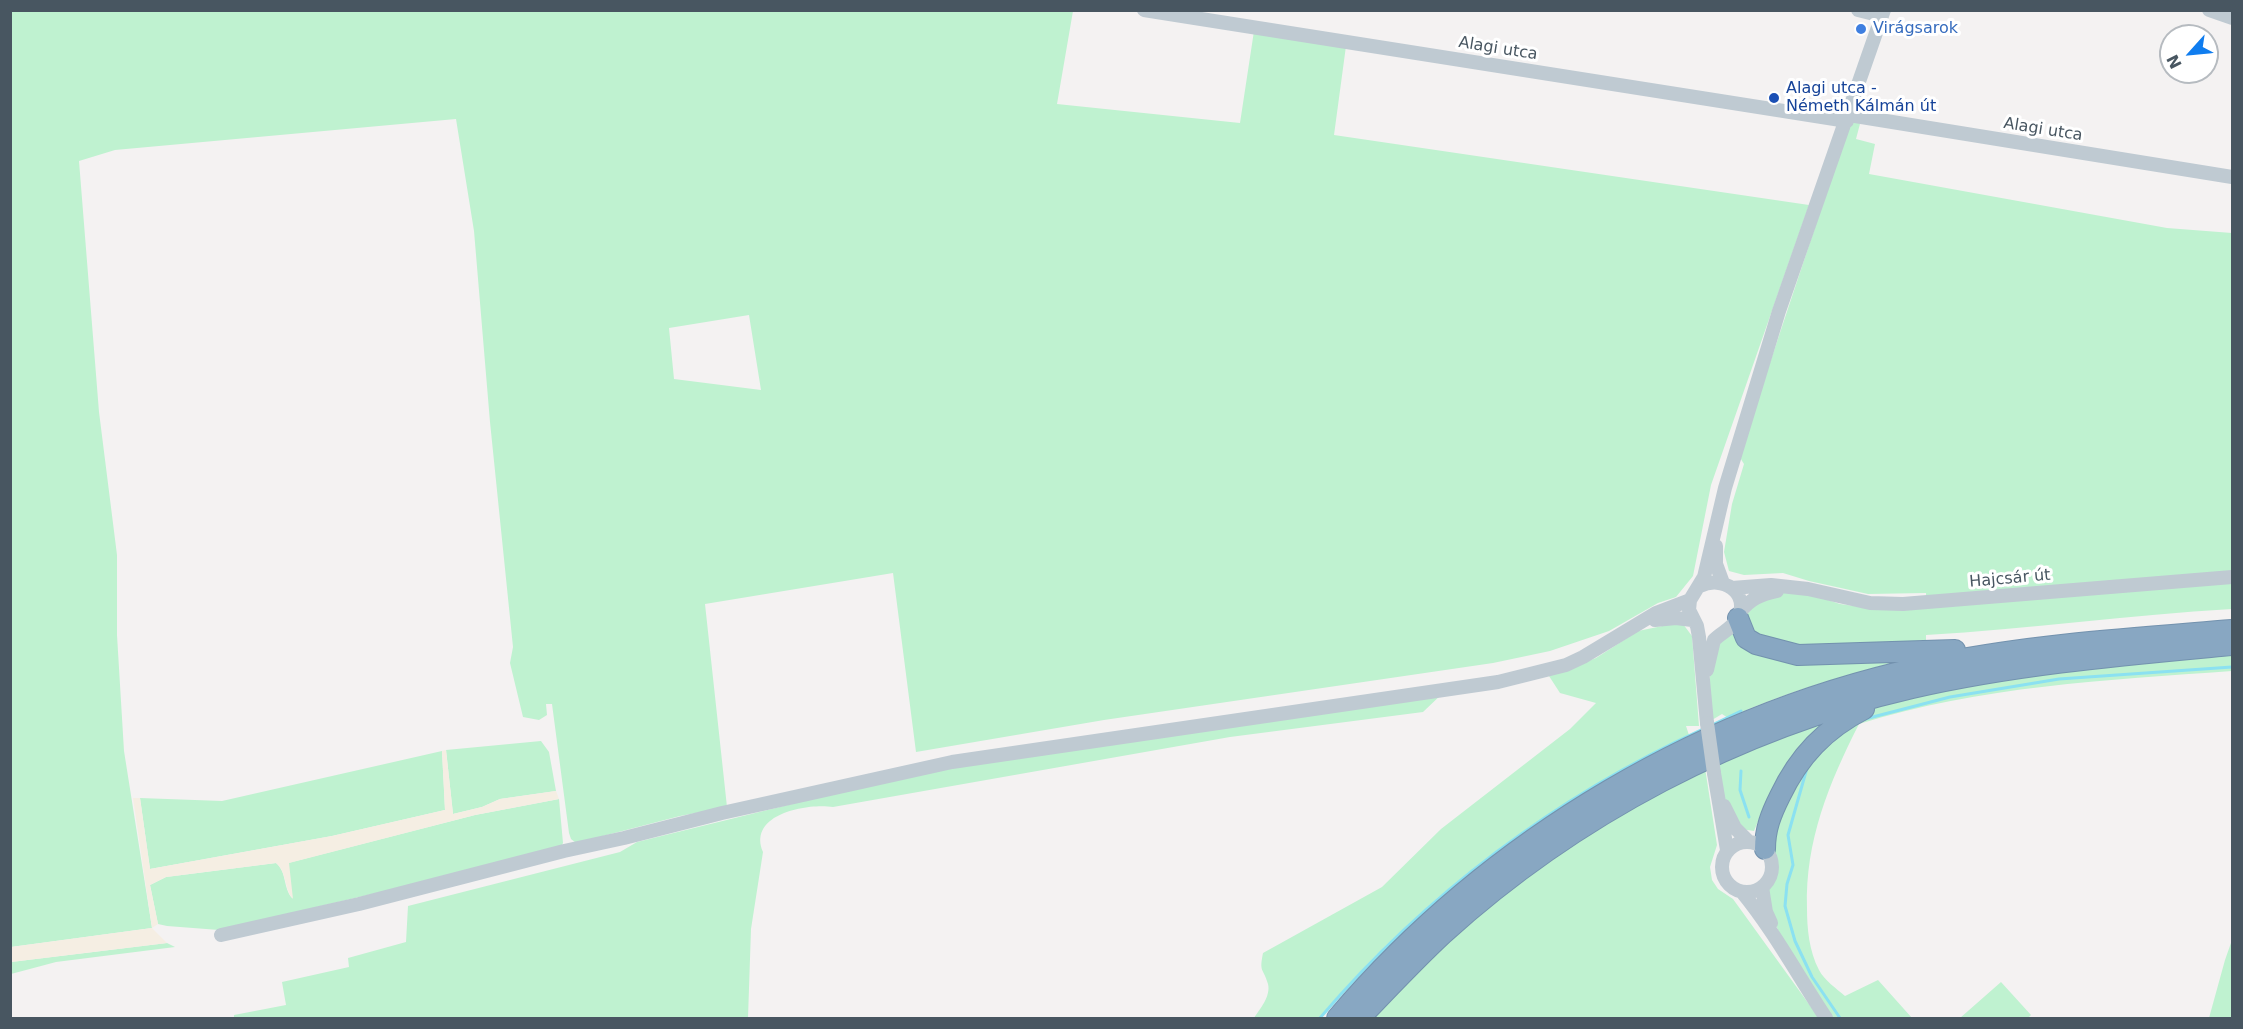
<!DOCTYPE html>
<html>
<head>
<meta charset="utf-8">
<style>
	body { margin:0 }
	#map { position:relative; width:2243px; height:1029px; overflow:hidden; background:#f4f2f2; font-family:"DejaVu Sans",sans-serif }
	canvas { display:block }
	.frame { position:absolute; inset:0; border:12px solid #485661; pointer-events:none }
	.north { position:absolute; left:2159px; top:24px; width:60px; height:60px; box-sizing:border-box; background:#fff; border:2px solid #b6bbc0; border-radius:50%; rotate:243deg; font-size:16px; font-weight:700; line-height:24px; text-align:center; color:#485661 }
	.north::after { content:''; display:block; margin:auto; width:21px; height:27px; background:#107def; clip-path:polygon(50% 0,100% 100%,50% 72%,0 100%) }
</style>
</head>
<body>
<div id="map">
<canvas width="2243" height="1029"></canvas>
<div class="frame"></div>
<div class="north">N</div>
</div>
<script>
const ctx = document.querySelector('canvas').getContext('2d');
ctx.lineJoin = 'round';
function fillPath(path, color) { ctx.fillStyle = color; ctx.fill(path, 'evenodd'); }
function trace(path, color, width, dash) { ctx.strokeStyle = color; ctx.lineWidth = width; ctx.lineCap = dash ? 'butt' : 'round'; ctx.setLineDash(dash || []); ctx.stroke(path); }
function write(font, color, halo, rows, align = 'center') {
  ctx.font = font + ' "DejaVu Sans",sans-serif'; ctx.lineWidth = 6; ctx.setLineDash([]); ctx.textBaseline = 'middle'; ctx.strokeStyle = halo; ctx.fillStyle = color; for (const [text, x, y, turn = 0] of rows) {
    ctx.save(); ctx.translate(x, y); ctx.rotate((+turn || 0) * Math.PI / 180); ctx.textAlign = isNaN(turn) ? turn : align; if (halo) ctx.strokeText(text, 0, 0); ctx.fillText(text, 0, 0); ctx.restore();
  }
}
fillPath(new Path2D(`
	M 10,11 L 1073,11 L 1057,104 L 1240,123 L 1254,31 L 1346,46 L 1334,135 L 1809,205 L 1711,485 L 1693,576 L 1676,597 L 1658,603 L 1609,631 L 1550,651 L 1493,663 L 1104,720 L 916,752 L 893,573 L 705,604 L 727,807 L 680,816 L 576,843 L 571,839 L 569,833 L 552,704 L 546,704 L 547,715 L 539,720 L 523,717 L 510,663 L 513,647 L 490,422 L 474,231 L 456,119 L 115,150 L 79,161 L 99,412 L 117,555 L 117,635 L 124,751 L 152,928 L 11,947 ZM 749,315 L 761,390 L 674,379 L 669,328 Z
	M 1861,120 L 1856,139 L 1875,144 L 1869,174 L 2167,228 L 2232,233 L 2232,609 C 2130,615 2028,629 1926,635 L 1926,640 L 1908,642 C 1877,643 1769,654 1749,630 C 1747,627 1746,621 1745,617 L 1759,599 L 1787,592 L 1807,593 L 1840,604 L 1868,608 L 1926,606 L 1926,593 L 1868,594 L 1809,581 L 1783,573 L 1744,575 L 1729,571 L 1724,552 L 1732,504 L 1744,464 L 1739,456 L 1850,122 Z
	M 1677,623 L 1683,624 L 1692,636 L 1699,726 L 1686,726 L 1689,735 C 1663,746 1638,761 1613,775 C 1500,838 1402,920 1319,1018 L 1254,1018 C 1260,1009 1271,996 1268,984 C 1263,967 1259,973 1263,953 L 1382,887 L 1441,829 L 1570,729 L 1596,703 L 1560,693 L 1549,676 L 1596,658 L 1638,631 Z
	M 1732,632 L 1745,642 L 1913,657 C 1850,674 1788,691 1728,718 L 1722,714 L 1712,720 L 1709,689 L 1712,646 Z
	M 2232,651 L 2232,671 C 2107,680 1980,686 1859,724 C 1829,783 1805,841 1807,908 C 1807,928 1809,951 1819,970 C 1824,980 1837,989 1845,996 L 1878,980 L 1912,1018 L 1833,1018 C 1804,978 1777,942 1766,893 C 1777,874 1779,861 1768,841 L 1807,755 L 1868,711 L 1913,693 L 2075,665 Z
	M 1444,692 L 1423,712 L 1230,737 L 833,807 C 807,803 747,814 763,852 L 751,929 L 748,1018 L 234,1018 L 234,1015 L 286,1005 L 282,982 L 349,967 L 348,958 L 406,942 L 408,906 L 620,852 L 637,842 L 955,764 Z
	M 1846,710 C 1836,717 1824,723 1815,731 C 1787,758 1769,796 1754,831 L 1741,829 L 1724,798 L 1718,762 Z
	M 541,741 L 549,752 L 556,791 L 500,799 L 482,807 L 453,814 L 446,750 Z
	M 442,751 L 445,810 L 332,836 L 150,869 L 140,798 L 222,801 Z
	M 1705,768 L 1717,845 L 1710,867 L 1712,880 L 1718,889 L 1733,899 L 1819,1018 L 1366,1018 L 1445,937 L 1554,853 Z
	M 559,799 L 563,843 L 559,850 L 219,930 L 167,926 L 158,924 L 150,885 L 166,877 L 276,863 C 287,872 283,888 292,898 L 288,863 L 475,815 Z
	M 2232,940 L 2232,1018 L 2209,1018 L 2225,960 Z
	M 167,943 L 175,947 L 56,962 L 11,974 L 11,962 Z
	M 2001,982 L 2031,1015 L 2028,1018 L 1960,1018 Z`), '#bff2d0');
fillPath(new Path2D(`
	M 446,750 L 453,814 L 482,807 L 500,799 L 556,791 L 559,799 L 475,815 L 289,863 L 293,899 C 284,889 287,872 276,863 L 166,877 L 150,885 L 158,924 L 152,928 L 167,943 L 11,962 L 11,947 L 152,928 L 133,798 L 140,798 L 150,869 L 332,836 L 445,810 L 442,751 Z`), '#f5eee3');
trace(new Path2D(`
	M 1865,719 L 1950,697 L 2059,679 L 2232,667
	M 1712,725 L 1741,711
	M 1807,768 L 1788,835 L 1793,865 L 1787,884 L 1785,906 L 1795,941 L 1812,977 L 1840,1018
	M 1741,771 L 1740,790 L 1749,817
	M 1320,1018 C 1425,895 1556,796 1703,729`), '#8be1f1', 3);
const highway = new Path2D(`
	M 1738,618 L 1746,638 L 1756,644 L 1798,655 L 1955,650
	M 1765,849 C 1765,829 1771,814 1780,796 C 1799,756 1825,729 1864,709
	M 1337,1018 C 1490,838 1708,709 1941,663 C 2037,644 2135,638 2232,630
	M 1360,1018 C 1387,990 1414,961 1443,934 C 1574,815 1739,728 1912,688 C 2017,664 2125,655 2232,645`);
trace(highway, '#7392ae', 22);
trace(new Path2D(`
	M 1144,10 L 1847,121
	M 1858,10 L 1882,16
	M 2209,10 L 2232,18
	M 1849,115 L 2232,177
	M 1716,546 L 1716,564 L 1723,583
	M 1700,586 C 1722,575 1750,592 1738,618 C 1733,628 1722,632 1714,640 L 1707,670
	M 1732,588 L 1771,585 L 1808,589 L 1870,603 L 1903,604 L 2232,577
	M 1740,612 C 1751,598 1760,595 1777,591
	M 1655,620 L 1676,618 L 1692,620
	M 1707,723 L 1699,637 L 1697,626 L 1689,610 L 1690,600 L 1704,577 L 1725,488 L 1779,311 L 1884,10
	M 1714,773 L 1727,850
	M 1724,806 L 1735,828 L 1748,841
	M1722 867a25 25 0 1 1 50 0a25 25 0 1 1-50 0Z
	M 1762,887 L 1766,912 L 1771,923
	M 1742,892 C 1774,931 1798,976 1826,1018
	M 221,935 L 359,904 L 564,851 L 624,838 L 722,813 L 952,762 L 1498,682 L 1566,665 L 1583,657 L 1656,613 L 1690,600`), '#bfcad2', 14);
trace(highway, '#88a7c2', 20);
trace(new Path2D(`
	M 1707,723 L 1714,773`), '#bfcad2', 14);
for (const [x, y, r, color] of [
	[1861,29,6,"#3f7fe0"],
	[1774,98,6,"#1a4fb4"]
]) { const dot = new Path2D(); dot.arc(x, y, r, 0, 2 * Math.PI); ctx.fillStyle = color; ctx.fill(dot); trace(dot, '#fff', 2); }
write('16px', '#366cbe', '#fff', [
	["Virágsarok",1873,29]
], 'left');
write('16px', '#485661', '#fff', [
	["Alagi utca",1498,49,9],
	["Alagi utca",2043,130,9],
	["Hajcsár út",2010,579,-5]
]);
write('16px', '#164399', '#fff', [
	["Alagi utca -",1786,89],
	["Németh Kálmán út",1786,107]
], 'left');
</script>
</body>
</html>
